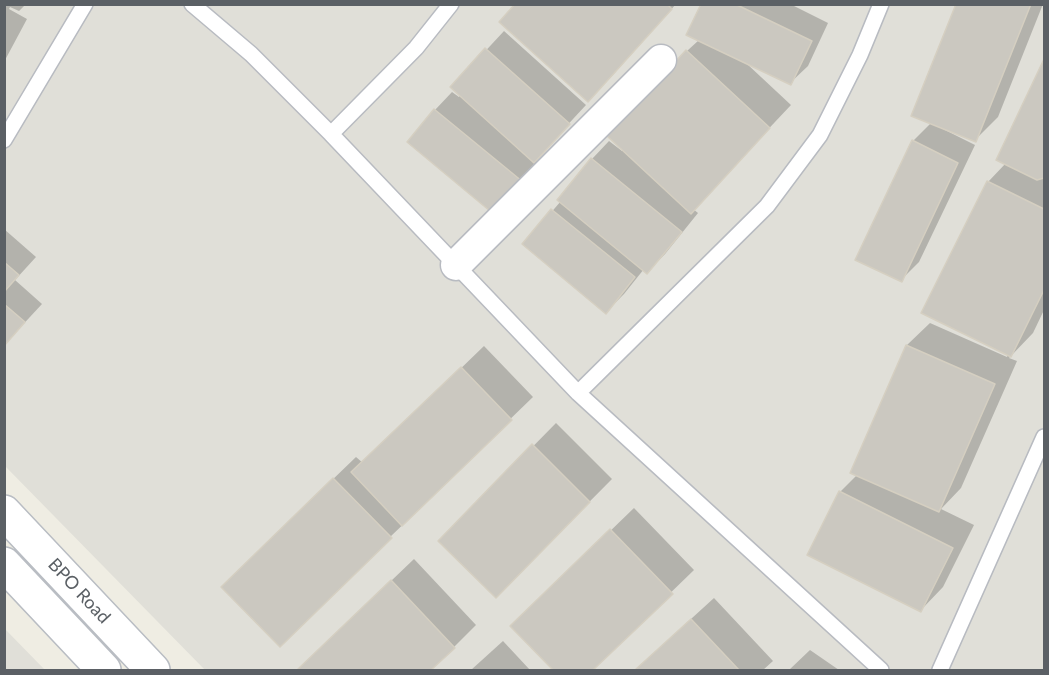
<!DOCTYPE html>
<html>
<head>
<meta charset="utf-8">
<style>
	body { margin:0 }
	#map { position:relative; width:1049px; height:675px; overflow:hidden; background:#efede3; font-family:Lato,sans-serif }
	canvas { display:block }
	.frame { position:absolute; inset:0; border:6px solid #5b6065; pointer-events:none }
</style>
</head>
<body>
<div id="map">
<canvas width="1049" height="675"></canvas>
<div class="frame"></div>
</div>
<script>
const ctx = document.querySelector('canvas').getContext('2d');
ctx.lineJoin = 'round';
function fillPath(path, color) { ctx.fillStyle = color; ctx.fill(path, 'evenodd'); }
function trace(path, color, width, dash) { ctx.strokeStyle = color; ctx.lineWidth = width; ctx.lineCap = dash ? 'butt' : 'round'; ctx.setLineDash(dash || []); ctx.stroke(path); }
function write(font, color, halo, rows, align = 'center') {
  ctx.font = font + ' Lato,sans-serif'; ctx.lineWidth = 6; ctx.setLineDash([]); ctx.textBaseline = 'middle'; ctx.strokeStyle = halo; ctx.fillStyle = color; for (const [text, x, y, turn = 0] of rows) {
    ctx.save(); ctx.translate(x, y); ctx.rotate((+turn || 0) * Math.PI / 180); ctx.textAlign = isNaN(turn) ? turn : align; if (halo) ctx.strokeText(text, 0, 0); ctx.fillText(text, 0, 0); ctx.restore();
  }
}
fillPath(new Path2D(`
	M 4,5 L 1044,5 L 1044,670 L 205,670 L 5,466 Z
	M 4,629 L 5,629 L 45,670 L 5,670 Z`), '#e0dfd8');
fillPath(new Path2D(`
	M 4,4 L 26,4 L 19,11 L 10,7 L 9,9 L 27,19 L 4,62 Z
	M 517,4 L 676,4 L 610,78 L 588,100 Z
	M 702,4 L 790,4 L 828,23 L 808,66 L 790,83 L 746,63 L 791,105 L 693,209 L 698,213 L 665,254 L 647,272 L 644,269 L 624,294 L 606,312 L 524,244 L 561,201 L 592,159 L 609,141 L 622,151 L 624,150 L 687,51 L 699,40 Z
	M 958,4 L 1043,4 L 998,117 L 975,140 L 944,127 L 943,129 L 975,145 L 919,262 L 901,280 L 913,141 L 932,122 Z
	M 504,31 L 586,105 L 535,160 L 540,164 L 514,196 L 409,142 L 435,110 L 452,92 L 459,97 L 460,95 L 452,87 Z
	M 1044,63 L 1044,310 L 1033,333 L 1009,358 L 1017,361 L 961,488 L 941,509 L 974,525 L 943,587 L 921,610 L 840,492 L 857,475 L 852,472 L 907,345 L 930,323 L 1007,357 L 1008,354 L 923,312 L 988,182 L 1006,163 L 998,160 Z
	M 4,229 L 36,257 L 15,280 L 42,304 L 4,345 Z
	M 484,346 L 533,397 L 412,514 L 413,515 L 390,537 L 245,564 L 356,457 L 363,463 Z
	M 556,423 L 612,479 L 496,596 L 440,541 Z
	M 634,508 L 694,570 L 591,670 L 555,670 L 512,626 Z
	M 414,559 L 476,625 L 454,647 L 429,670 L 298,670 Z
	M 714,598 L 773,661 L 763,670 L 635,670 Z
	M 503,641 L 530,670 L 471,670 Z
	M 810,650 L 839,670 L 789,670 Z`), '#0003');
const building = new Path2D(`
	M 515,4 L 667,4 L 672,9 L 588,102 L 499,22 Z
	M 701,4 L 735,4 L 812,41 L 791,85 L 686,35 Z
	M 956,4 L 1031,4 L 976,142 L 911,116 Z
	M 485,48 L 570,124 L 534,163 L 450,87 Z
	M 686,50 L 770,128 L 691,214 L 607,136 Z
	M 1044,59 L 1044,178 L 1037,180 L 996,160 Z
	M 434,109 L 523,182 L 496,216 L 407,142 Z
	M 912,140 L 958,163 L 902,282 L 855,260 Z
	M 591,158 L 682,232 L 647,274 L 557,200 Z
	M 987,181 L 1044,209 L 1044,290 L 1011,357 L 921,313 Z
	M 551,209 L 635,277 L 606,314 L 522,244 Z
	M 4,262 L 19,275 L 4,292 Z
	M 4,304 L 25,322 L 4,346 Z
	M 906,345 L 995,384 L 939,512 L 850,473 Z
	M 461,367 L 512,420 L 402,526 L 351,472 Z
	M 532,444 L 590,502 L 496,598 L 438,541 Z
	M 333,478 L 392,538 L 280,647 L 221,587 Z
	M 839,491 L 953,548 L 921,612 L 807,555 Z
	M 610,529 L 673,594 L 593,670 L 553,670 L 510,626 Z
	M 391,580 L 455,648 L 431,670 L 297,670 Z
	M 691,619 L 739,670 L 635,670 Z`);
fillPath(building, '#cbc8c0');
trace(building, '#d5cfc1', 1.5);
const lane = new Path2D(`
	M 192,4 L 251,54 L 331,134 L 578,393 L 881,670
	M 331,134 L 416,48 L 451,4
	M 4,140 L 85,4
	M 578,393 L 767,206 L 820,135 L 860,55 L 881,4
	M 940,670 L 1044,437`);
const street = new Path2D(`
	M 456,265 L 661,60`);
const secondary = new Path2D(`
	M 4,512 L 153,670
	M 4,564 L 104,670`);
trace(lane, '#b8bbc1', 18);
trace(street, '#b8bbc1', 33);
trace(secondary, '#b9bdc3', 36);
trace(lane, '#fff', 15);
trace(street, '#fff', 30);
trace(secondary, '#fff', 33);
write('18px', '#5b6065', '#fff', [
	["BPO Road",79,591,47]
]);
</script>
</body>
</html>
